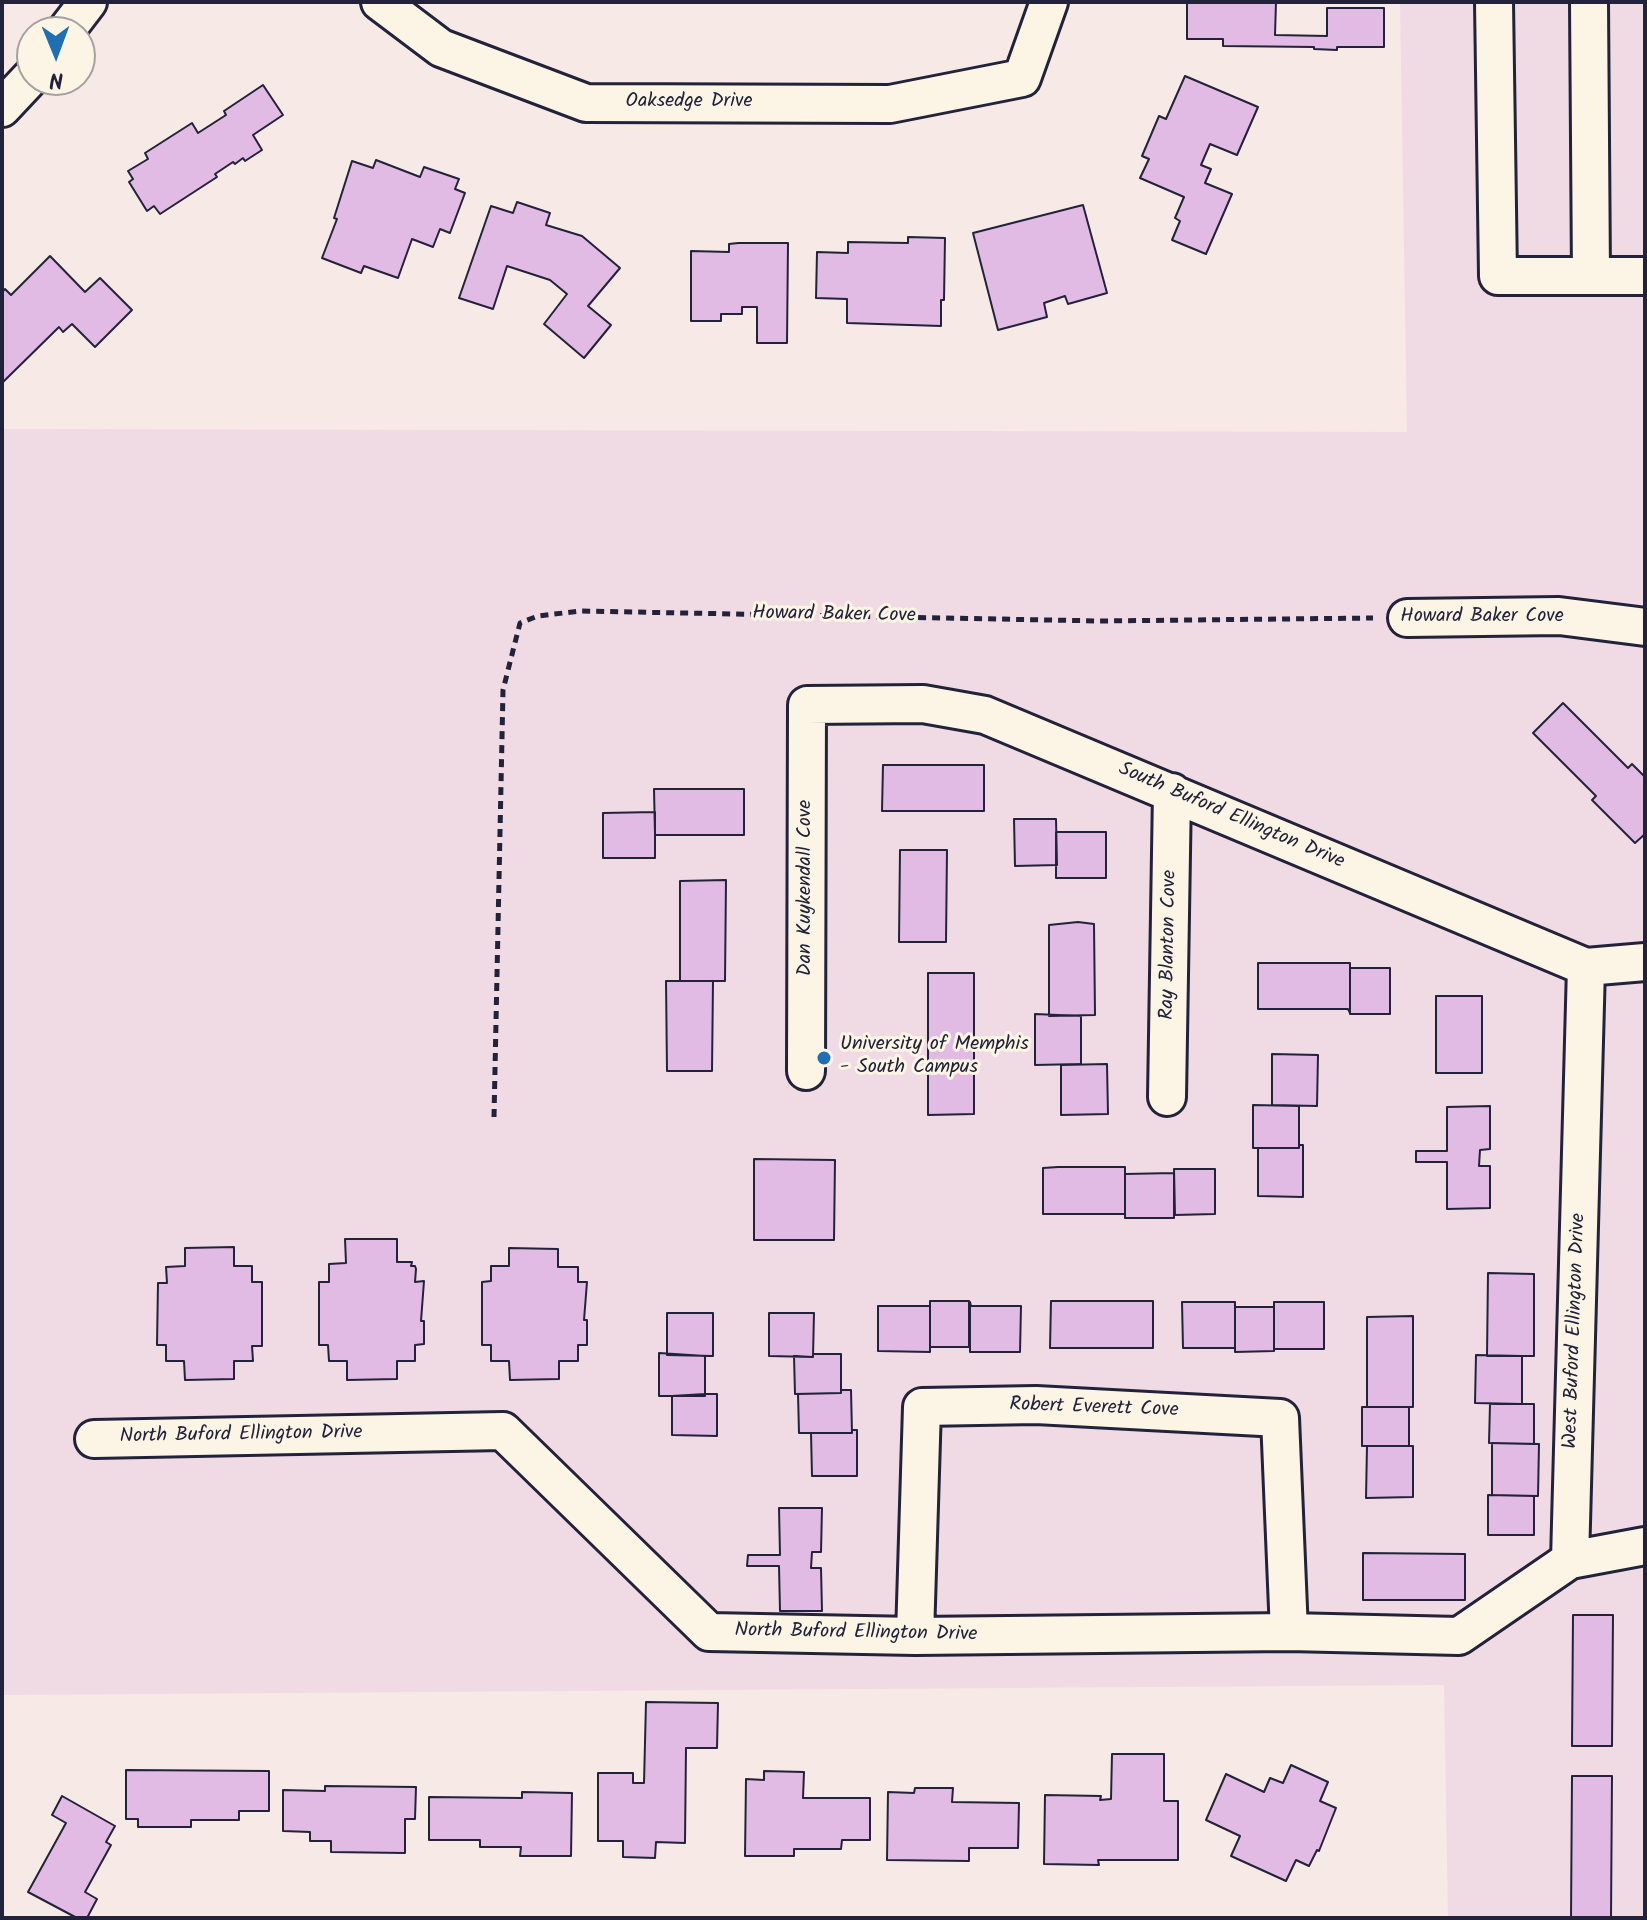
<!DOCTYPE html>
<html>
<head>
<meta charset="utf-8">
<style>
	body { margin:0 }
	#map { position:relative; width:1647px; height:1920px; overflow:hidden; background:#f7e9e5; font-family:Kalam,sans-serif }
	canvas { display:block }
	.frame { position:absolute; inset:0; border:4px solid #22223b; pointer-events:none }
	.north { position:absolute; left:16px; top:16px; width:80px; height:80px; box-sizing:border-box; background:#fcf5e5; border:2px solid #a5a1a1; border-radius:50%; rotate:179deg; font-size:22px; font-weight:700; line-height:32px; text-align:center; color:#22223b }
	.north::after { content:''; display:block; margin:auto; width:28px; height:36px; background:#1f6fb2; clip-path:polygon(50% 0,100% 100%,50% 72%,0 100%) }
</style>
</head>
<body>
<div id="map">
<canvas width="1647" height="1920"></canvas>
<div class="frame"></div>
<div class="north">N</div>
</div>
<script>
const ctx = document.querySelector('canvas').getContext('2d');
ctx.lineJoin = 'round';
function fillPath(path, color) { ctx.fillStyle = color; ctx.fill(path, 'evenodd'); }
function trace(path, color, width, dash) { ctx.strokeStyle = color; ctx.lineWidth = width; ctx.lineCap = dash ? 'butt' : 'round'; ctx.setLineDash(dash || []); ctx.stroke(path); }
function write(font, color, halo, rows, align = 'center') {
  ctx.font = font + ' Kalam,sans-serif'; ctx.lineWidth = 6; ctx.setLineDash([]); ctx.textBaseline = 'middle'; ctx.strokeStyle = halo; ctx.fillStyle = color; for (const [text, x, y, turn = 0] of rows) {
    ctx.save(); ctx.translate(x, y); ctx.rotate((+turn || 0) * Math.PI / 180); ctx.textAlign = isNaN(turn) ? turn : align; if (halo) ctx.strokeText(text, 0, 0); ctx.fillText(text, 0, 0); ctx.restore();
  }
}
fillPath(new Path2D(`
	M 1400,2 L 1645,2 L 1645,1918 L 1448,1918 L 1444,1685 L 2,1695 L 2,429 L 1407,432 Z`), '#f0dbe5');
const building = new Path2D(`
	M 1187,2 L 1276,2 L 1275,35 L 1327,36 L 1327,8 L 1384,8 L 1384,47 L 1337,47 L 1337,50 L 1314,49 L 1314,47 L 1223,46 L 1223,39 L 1187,39 Z
	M 1185,76 L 1258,107 L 1237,155 L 1210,144 L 1201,165 L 1211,169 L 1205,183 L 1232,194 L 1206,254 L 1172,240 L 1180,221 L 1175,218 L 1184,197 L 1140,178 L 1149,159 L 1142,156 L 1159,116 L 1166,119 Z
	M 263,85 L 283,115 L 253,135 L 262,150 L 245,161 L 243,158 L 235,164 L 233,162 L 215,174 L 217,177 L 160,214 L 154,206 L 147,211 L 129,182 L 133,179 L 128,171 L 148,159 L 145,153 L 192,123 L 198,133 L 226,115 L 224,111 Z
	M 376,160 L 420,177 L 424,167 L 459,179 L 455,189 L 465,193 L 450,233 L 440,229 L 433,247 L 412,239 L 398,278 L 364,266 L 361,273 L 322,258 L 337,219 L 334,218 L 352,161 L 373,168 Z
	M 517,202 L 550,213 L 546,225 L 582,236 L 620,268 L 588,306 L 611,325 L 584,358 L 544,324 L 567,294 L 550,280 L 507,266 L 493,309 L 459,298 L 491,206 L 513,213 Z
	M 1083,205 L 1107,293 L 1068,304 L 1065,296 L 1044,303 L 1047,317 L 998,330 L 973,233 Z
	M 908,237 L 945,238 L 944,300 L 941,300 L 941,326 L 847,323 L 847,299 L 816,298 L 817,252 L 848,253 L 848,242 L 908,243 Z
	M 738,243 L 788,243 L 787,343 L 757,343 L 757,307 L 742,307 L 742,314 L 721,314 L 721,321 L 691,321 L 691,251 L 729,252 L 729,244 Z
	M 50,256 L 85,292 L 100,278 L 132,310 L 95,347 L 72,324 L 63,332 L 59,327 L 2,383 L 2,292 L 5,289 L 11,295 Z
	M 1563,703 L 1628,768 L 1632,764 L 1645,777 L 1645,834 L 1635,843 L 1592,800 L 1596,796 L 1533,733 Z
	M 883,765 L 984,765 L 984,811 L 882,811 Z
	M 654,789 L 744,789 L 744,835 L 655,835 Z
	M 655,812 L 655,858 L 603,858 L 603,813 Z
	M 1014,819 L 1056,819 L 1057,865 L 1015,866 Z
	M 1056,832 L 1106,832 L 1106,878 L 1056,878 Z
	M 900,850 L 947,850 L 946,942 L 899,942 Z
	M 726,880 L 725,981 L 680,981 L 680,881 Z
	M 1078,922 L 1094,924 L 1095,1015 L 1049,1016 L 1049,925 Z
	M 1258,963 L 1350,963 L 1350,1013 L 1348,1009 L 1258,1009 Z
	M 1350,968 L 1390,968 L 1390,1014 L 1350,1014 Z
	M 928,973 L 974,973 L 974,1114 L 928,1115 Z
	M 666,981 L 713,981 L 712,1071 L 667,1071 Z
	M 1436,996 L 1482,996 L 1482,1073 L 1436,1073 Z
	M 1035,1014 L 1081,1016 L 1081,1064 L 1035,1065 Z
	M 1272,1054 L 1318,1055 L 1317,1106 L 1272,1105 Z
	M 1107,1064 L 1108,1114 L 1061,1115 L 1061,1065 Z
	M 1253,1105 L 1299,1106 L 1299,1148 L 1253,1148 Z
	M 1490,1106 L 1490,1149 L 1480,1150 L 1479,1166 L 1490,1166 L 1490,1208 L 1447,1209 L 1447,1162 L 1416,1162 L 1416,1151 L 1447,1151 L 1447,1107 Z
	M 1299,1145 L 1303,1145 L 1303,1197 L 1258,1196 L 1258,1148 L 1299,1148 Z
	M 754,1159 L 835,1160 L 834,1240 L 754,1240 Z
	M 1058,1167 L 1125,1167 L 1125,1214 L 1043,1214 L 1043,1168 Z
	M 1174,1169 L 1215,1169 L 1215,1214 L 1175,1215 Z
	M 1174,1173 L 1174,1218 L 1125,1218 L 1125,1174 Z
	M 345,1239 L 397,1239 L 397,1262 L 412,1262 L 411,1266 L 415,1266 L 416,1269 L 415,1282 L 424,1281 L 421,1321 L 424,1321 L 424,1344 L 415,1345 L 415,1361 L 397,1361 L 397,1379 L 347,1380 L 347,1361 L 329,1361 L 328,1345 L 319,1345 L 319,1282 L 329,1282 L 329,1264 L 346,1263 Z
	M 234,1247 L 234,1266 L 252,1266 L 252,1282 L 262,1282 L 262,1346 L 252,1346 L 253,1361 L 234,1361 L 234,1379 L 185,1380 L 184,1361 L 166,1361 L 166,1345 L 157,1345 L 158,1283 L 167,1283 L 166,1267 L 185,1266 L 185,1248 Z
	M 509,1248 L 558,1249 L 558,1267 L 578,1267 L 578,1282 L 587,1282 L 584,1320 L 587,1320 L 587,1345 L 578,1345 L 578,1361 L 559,1361 L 559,1379 L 510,1380 L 509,1361 L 491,1361 L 491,1345 L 482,1345 L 482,1282 L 491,1281 L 491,1266 L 509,1266 Z
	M 1488,1273 L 1534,1274 L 1534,1356 L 1487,1356 Z
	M 930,1301 L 969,1301 L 969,1347 L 930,1347 Z
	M 1051,1301 L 1153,1301 L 1153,1348 L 1050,1348 Z
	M 970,1302 L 971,1306 L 1021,1306 L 1020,1352 L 970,1352 Z
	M 1182,1302 L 1235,1302 L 1235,1348 L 1183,1348 Z
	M 1274,1302 L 1324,1302 L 1324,1349 L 1274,1349 Z
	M 878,1306 L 930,1306 L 930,1352 L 878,1351 Z
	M 1235,1307 L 1274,1307 L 1274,1351 L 1235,1352 Z
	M 667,1313 L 713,1313 L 713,1356 L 667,1355 Z
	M 769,1313 L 814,1313 L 813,1357 L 769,1356 Z
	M 1413,1316 L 1413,1407 L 1367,1407 L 1367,1317 Z
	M 659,1353 L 705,1356 L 705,1396 L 659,1396 Z
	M 813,1354 L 841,1354 L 841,1393 L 795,1394 L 794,1356 L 813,1357 Z
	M 1476,1355 L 1522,1356 L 1522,1404 L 1475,1403 Z
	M 841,1390 L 851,1390 L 852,1433 L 799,1433 L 798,1394 L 841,1393 Z
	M 705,1394 L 717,1394 L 717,1436 L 672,1435 L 672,1396 Z
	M 1490,1404 L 1534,1404 L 1534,1444 L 1489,1443 Z
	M 1362,1407 L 1409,1407 L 1409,1446 L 1362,1446 Z
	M 852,1430 L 857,1430 L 857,1476 L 812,1476 L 811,1433 L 852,1433 Z
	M 1492,1443 L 1539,1444 L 1538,1496 L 1492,1495 Z
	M 1367,1446 L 1413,1446 L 1413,1497 L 1366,1498 Z
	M 1488,1495 L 1534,1496 L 1534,1535 L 1488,1535 Z
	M 779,1508 L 822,1508 L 821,1552 L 812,1552 L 811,1568 L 821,1568 L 822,1611 L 780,1611 L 779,1566 L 747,1566 L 748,1555 L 780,1555 Z
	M 1363,1553 L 1465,1554 L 1465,1600 L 1363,1600 Z
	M 1573,1615 L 1613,1615 L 1612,1746 L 1572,1746 Z
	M 646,1702 L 718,1703 L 717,1748 L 686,1748 L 685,1843 L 656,1842 L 655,1858 L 623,1857 L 623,1841 L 598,1841 L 598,1773 L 633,1773 L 633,1783 L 644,1783 Z
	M 1112,1754 L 1164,1754 L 1164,1801 L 1178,1801 L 1178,1860 L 1098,1860 L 1099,1865 L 1044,1864 L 1045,1795 L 1101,1796 L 1100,1800 L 1111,1799 Z
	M 1291,1765 L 1328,1782 L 1320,1801 L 1336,1808 L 1319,1851 L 1317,1850 L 1309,1866 L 1296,1860 L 1286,1881 L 1231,1856 L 1240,1836 L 1206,1820 L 1226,1774 L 1264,1792 L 1270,1778 L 1283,1783 Z
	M 126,1770 L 269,1771 L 269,1811 L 239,1811 L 239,1820 L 191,1820 L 191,1827 L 138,1827 L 138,1819 L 126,1819 Z
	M 764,1771 L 804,1772 L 803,1798 L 870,1798 L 870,1840 L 842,1840 L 841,1849 L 794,1849 L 794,1856 L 745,1856 L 746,1779 L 764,1780 Z
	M 1572,1776 L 1612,1776 L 1611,1918 L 1571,1918 Z
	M 325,1786 L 416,1787 L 415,1819 L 405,1819 L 405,1853 L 331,1852 L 331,1841 L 310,1841 L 310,1832 L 283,1831 L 283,1790 L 325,1791 Z
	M 915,1788 L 953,1788 L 952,1802 L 1019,1803 L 1018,1848 L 969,1848 L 969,1861 L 887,1860 L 888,1792 L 914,1793 Z
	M 522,1792 L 572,1793 L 571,1856 L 520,1856 L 521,1847 L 480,1847 L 480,1840 L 429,1840 L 429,1797 L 522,1798 Z
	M 62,1796 L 115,1826 L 106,1842 L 111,1845 L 85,1892 L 97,1899 L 87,1918 L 77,1918 L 28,1892 L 66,1823 L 52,1815 Z`);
fillPath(building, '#e1bbe4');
trace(building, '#22223b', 2);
const minor = new Path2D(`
	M 380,2 L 441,48 L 586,103 L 890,104 L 1022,78 L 1049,2
	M 1494,2 L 1498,276 L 1591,276 L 1589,2
	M 65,32 L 88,2
	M 2,108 L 32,76
	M 1591,276 L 1645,276
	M 1407,618 L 1559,616 L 1645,627
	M 806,1071 L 807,705 L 923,704 L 985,715 L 1586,967 L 1645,962
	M 1167,1097 L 1172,792
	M 94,1439 L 503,1431 L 709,1632 L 915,1636 L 1289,1632 L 1459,1636 L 1570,1560 L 1586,967
	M 1570,1560 L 1645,1546
	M 915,1636 L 922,1407 L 1036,1405 L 1280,1418 L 1289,1632`);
trace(minor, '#22223b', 42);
trace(new Path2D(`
	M 494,1117 L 503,690 L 520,623 L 538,616 L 580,611 L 1100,621 L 1373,618`), '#22223b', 5, [8, 6]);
trace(minor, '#fcf5e5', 36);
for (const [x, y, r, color] of [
	[824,1058,8,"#1f6fb2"]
]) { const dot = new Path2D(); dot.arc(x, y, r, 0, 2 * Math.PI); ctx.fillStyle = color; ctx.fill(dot); trace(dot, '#fcf5e5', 3); }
write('20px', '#22223b', '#fcf5e5', [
	["Oaksedge Drive",689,103],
	["Howard Baker Cove",834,616,1],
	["Howard Baker Cove",1482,618],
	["South Buford Ellington Drive",1231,817,23],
	["Dan Kuykendall Cove",807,888,-90],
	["Ray Blanton Cove",1170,945,-89],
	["West Buford Ellington Drive",1576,1331,-88],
	["Robert Everett Cove",1094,1409,2],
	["North Buford Ellington Drive",241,1436,-1],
	["North Buford Ellington Drive",856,1634,1]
]);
write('20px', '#22223b', '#fcf5e5', [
	["University of Memphis",840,1046],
	["- South Campus",840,1069]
], 'left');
</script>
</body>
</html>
